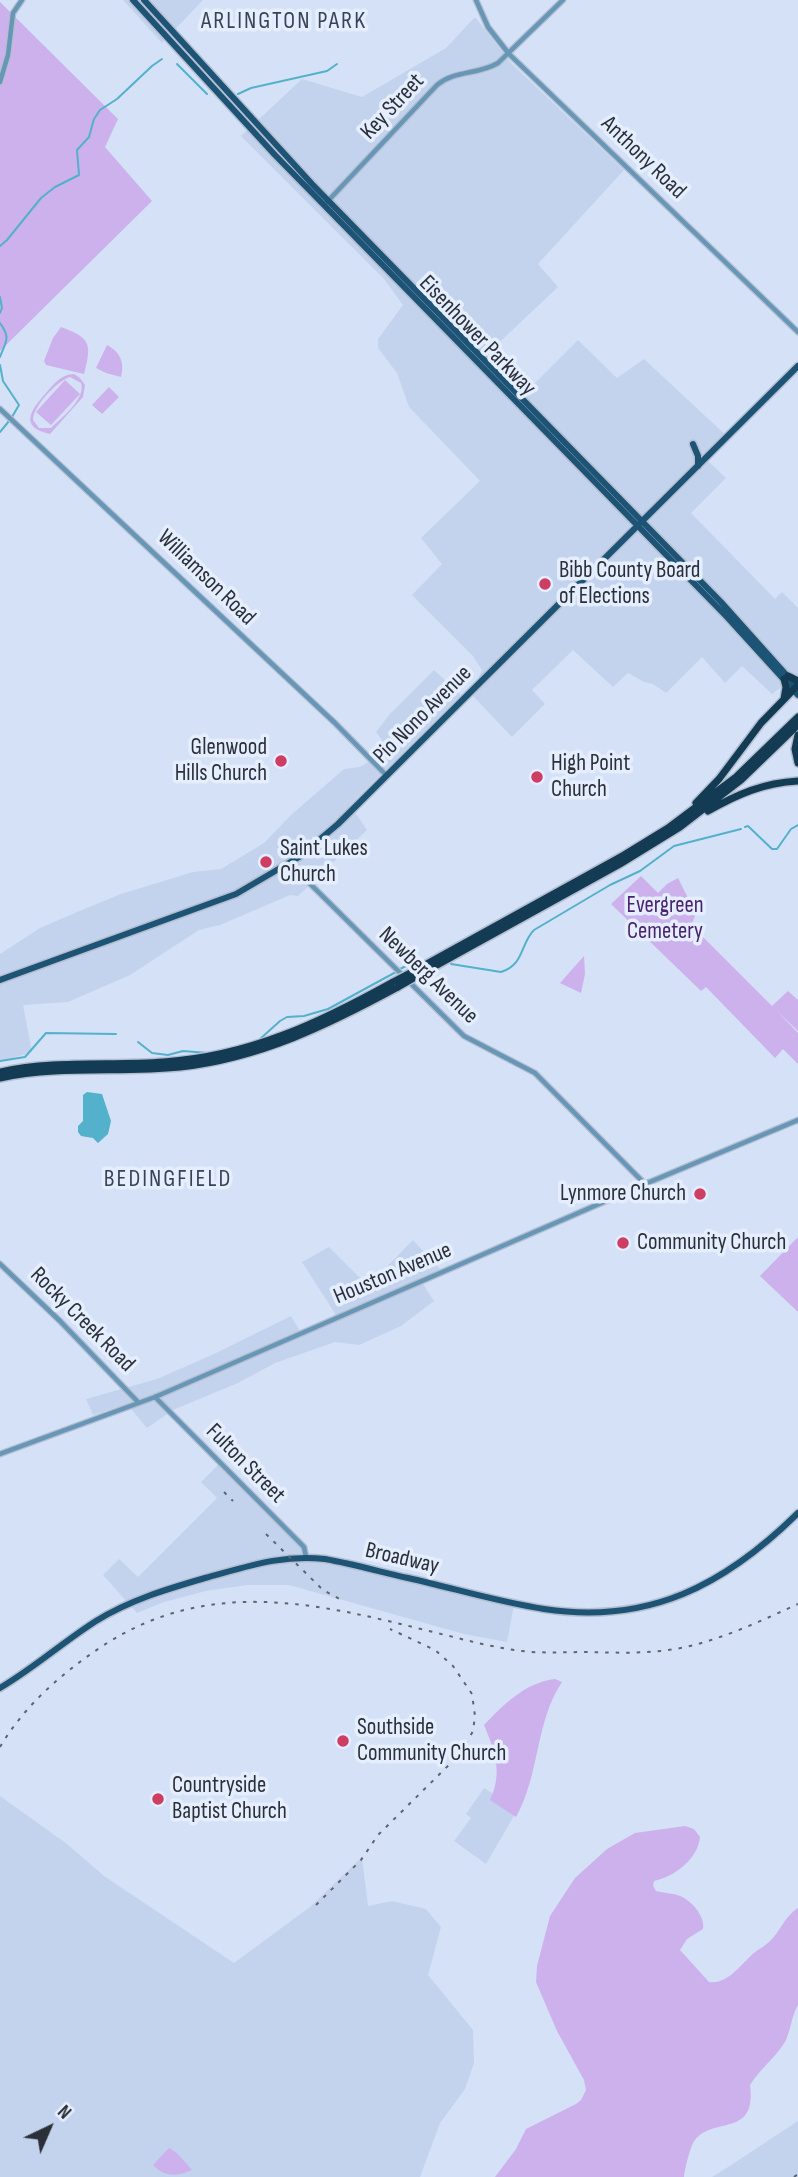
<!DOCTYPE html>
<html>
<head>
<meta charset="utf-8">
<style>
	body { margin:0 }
	#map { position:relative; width:798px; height:2177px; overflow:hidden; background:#d5e1f6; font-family:"Sofia Sans Condensed",sans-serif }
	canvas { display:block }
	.north { position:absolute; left:14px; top:2093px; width:70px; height:70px; -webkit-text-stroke:5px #e4eeff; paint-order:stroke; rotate:44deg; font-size:19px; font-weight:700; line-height:28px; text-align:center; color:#2b3038 }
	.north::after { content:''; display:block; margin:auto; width:24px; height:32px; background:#2b3038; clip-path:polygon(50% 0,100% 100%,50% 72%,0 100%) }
</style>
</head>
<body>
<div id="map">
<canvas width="798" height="2177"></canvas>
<div class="north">N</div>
</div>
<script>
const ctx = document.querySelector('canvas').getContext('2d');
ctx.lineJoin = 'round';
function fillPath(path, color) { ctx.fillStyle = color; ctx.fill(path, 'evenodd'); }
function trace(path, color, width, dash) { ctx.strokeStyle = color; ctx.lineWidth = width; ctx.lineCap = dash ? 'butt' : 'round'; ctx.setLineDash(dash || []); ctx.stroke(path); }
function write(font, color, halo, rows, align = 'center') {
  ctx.font = font + ' "Sofia Sans Condensed",sans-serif'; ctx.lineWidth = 7; ctx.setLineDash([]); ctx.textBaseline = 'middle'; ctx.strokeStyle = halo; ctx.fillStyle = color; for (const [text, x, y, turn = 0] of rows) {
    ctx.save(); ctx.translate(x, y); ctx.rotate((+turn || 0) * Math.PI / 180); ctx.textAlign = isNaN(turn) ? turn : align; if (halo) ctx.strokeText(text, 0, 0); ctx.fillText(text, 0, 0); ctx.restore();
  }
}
fillPath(new Path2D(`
	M 123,0 L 203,0 L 162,43 Z
	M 475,17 L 512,64 L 624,170 L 538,264 L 558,287 L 488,353 L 526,392 L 578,340 L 617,378 L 644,359 L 730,439 L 708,461 L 726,478 L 691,513 L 775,599 L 782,592 L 798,608 L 798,675 L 772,694 L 742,666 L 725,683 L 702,657 L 666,693 L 653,684 L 644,682 L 628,673 L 613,687 L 573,650 L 532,690 L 545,704 L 512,737 L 471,694 L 482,670 L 473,656 L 412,595 L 442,564 L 421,538 L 480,481 L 409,407 L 397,373 L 378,348 L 378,339 L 403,305 L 384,279 L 241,136 L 302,79 L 362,97 L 446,48 Z
	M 434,670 L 461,695 L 350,805 L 367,830 L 298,896 L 290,895 L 220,925 L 199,930 L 130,975 L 68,1002 L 23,1005 L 32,1052 L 0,1062 L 0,954 L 40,928 L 77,912 L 121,894 L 193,872 L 221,869 L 264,843 L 291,815 L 344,769 L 360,767 L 378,756 L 386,746 L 376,732 L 389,715 Z
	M 413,1240 L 440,1269 L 423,1284 L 434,1301 L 401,1326 L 359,1345 L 335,1342 L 275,1363 L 238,1383 L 173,1410 L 147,1428 L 127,1404 L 93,1415 L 86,1399 L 157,1379 L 214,1354 L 291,1316 L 300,1331 L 336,1315 L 302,1262 L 329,1247 L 368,1286 Z
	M 220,1463 L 316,1561 L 514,1605 L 507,1642 L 464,1634 L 289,1585 L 247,1585 L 206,1591 L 164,1602 L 137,1613 L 103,1575 L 119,1559 L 138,1577 L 217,1498 L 201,1482 Z
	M 484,1788 L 518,1809 L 486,1864 L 454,1841 L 471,1818 L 466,1814 Z
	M 0,1796 L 67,1844 L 104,1876 L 234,1963 L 310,1907 L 362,1857 L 368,1906 L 392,1901 L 426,1909 L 441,1927 L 428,1975 L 473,2030 L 474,2063 L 465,2089 L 440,2123 L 420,2177 L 0,2177 Z
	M 798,2121 L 798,2177 L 712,2177 L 725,2169 Z`), '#c4d3ed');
fillPath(new Path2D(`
	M 0,2 L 118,119 L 105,147 L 152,201 L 0,351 Z
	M 61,327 C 91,338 92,344 84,374 L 46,365 L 44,361 L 53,338 Z
	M 107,345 C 120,352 125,362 121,377 L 106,373 L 96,368 Z
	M 74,374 L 80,378 L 85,385 L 83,397 L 50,434 C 19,427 30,411 46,393 C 54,384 61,374 74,374 ZM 70,377 L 81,383 C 86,399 62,417 51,428 L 39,428 L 33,420 C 33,406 57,381 70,377 Z
	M 65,380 L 80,394 L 51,425 L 36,412 Z
	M 109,387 L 119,397 L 102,414 L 92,405 Z
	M 641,876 L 658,893 L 667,884 L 678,878 L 696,914 L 691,925 L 772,1006 L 788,991 L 798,1000 L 798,1031 L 777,1011 L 798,1033 L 798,1064 L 783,1049 L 775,1058 L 706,987 L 701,991 L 611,904 Z
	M 584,956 L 585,974 L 581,993 L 560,983 Z
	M 798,1237 L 798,1312 L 760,1276 Z
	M 555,1679 L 562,1682 C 535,1722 540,1775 516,1817 L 490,1800 C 503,1773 495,1751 484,1725 C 503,1705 526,1682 555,1679 Z
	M 685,1826 L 694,1829 L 700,1837 C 698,1859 674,1877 654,1881 L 653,1886 L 656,1891 C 664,1893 673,1893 680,1896 C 692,1901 705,1916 703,1929 L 687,1939 L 680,1950 L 709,1982 C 728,1985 742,1963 755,1952 C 759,1949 765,1946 769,1942 C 781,1931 784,1917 798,1908 L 798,2005 C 791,2017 791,2030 785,2042 C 775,2058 760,2069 750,2085 C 757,2138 714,2116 695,2140 C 690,2146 685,2169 684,2177 L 495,2177 L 516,2149 L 526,2129 L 576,2104 L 581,2100 L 586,2090 L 584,2080 L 557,2031 L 536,1982 L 537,1966 L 550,1916 L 575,1878 L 607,1849 L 635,1833 Z
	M 169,2148 L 177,2153 L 192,2170 C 177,2177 164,2177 153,2165 Z`), '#ccb1ed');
fillPath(new Path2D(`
	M 87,1092 L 102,1094 L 111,1121 L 108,1134 L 98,1143 L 93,1138 L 81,1136 L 78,1132 L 78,1126 L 83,1121 L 83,1095 Z`), '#53b1cb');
trace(new Path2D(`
	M 177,64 L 207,94
	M 238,94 L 251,88 L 327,71 L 337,64
	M 0,246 L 7,240 L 41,198 L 55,187 L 79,175 L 77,150 L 89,137 L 94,119 L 100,110 L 117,99 L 152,66 L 162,59
	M 0,297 L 2,308 L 0,313
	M 0,323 C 11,338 6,341 0,357
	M 0,365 L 3,381 L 19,405 L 12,417
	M 0,432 L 9,421
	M 745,827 L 748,826 L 772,849 L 777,849 L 791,829 L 798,825
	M 451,964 L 501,972 C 525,964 520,944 534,930 L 610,885 L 640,871 L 674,846 L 741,829
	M 400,969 L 418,960
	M 260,1039 L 280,1021 L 287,1017 L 304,1016 L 328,1009 L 396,972
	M 138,1042 L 152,1053 L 168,1055 L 183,1051 L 208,1053
	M 0,1061 L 25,1057 L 46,1033 L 116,1034`), '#53b1cb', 2);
const tertiary = new Path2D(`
	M 476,0 L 488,27 L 509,54 L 798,332
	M 0,82 L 8,55 L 13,13 L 22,0
	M 327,202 L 437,85 C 455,70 478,75 498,63 L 563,0
	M 0,409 L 335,723 L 386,775
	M 289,863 L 464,1036 L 535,1073 L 645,1184
	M 0,1264 L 60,1321 L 138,1402
	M 155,1397 L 304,1547 L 306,1557
	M 0,1454 L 155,1397 L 645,1184 L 798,1120`);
const primary = new Path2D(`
	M 133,0 L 275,155 L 727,617 L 798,695
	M 144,0 L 312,184 L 721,602 L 798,688
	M 693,444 L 698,456 L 698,466
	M 0,980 L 236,894 L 299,857 L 338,824 L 798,366
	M 0,1688 C 34,1668 63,1642 96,1621 C 130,1600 167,1589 205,1578 C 246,1567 282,1554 325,1559 C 353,1564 381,1572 408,1578 C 453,1588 498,1602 544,1609 C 649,1625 725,1585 798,1513`);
const motorway = new Path2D(`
	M 788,676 L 798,681
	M 784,699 L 786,687 L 784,679
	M 798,735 L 795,749 L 798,763
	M 696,803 L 719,779 L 761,723 L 798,685
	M 708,811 C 738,794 763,783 798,781
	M 414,971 L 624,855 L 668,828 L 736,777 L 798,717
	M 419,975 L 620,864 L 680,827 L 741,780 L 798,725
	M 0,1072 C 55,1060 109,1066 164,1062 C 250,1056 319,1023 393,982
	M 0,1078 C 60,1065 120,1073 180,1067 C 260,1058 328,1025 398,987`);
trace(tertiary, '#b3bed0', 7);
trace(primary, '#b3bed0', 9);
trace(motorway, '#b3bed0', 10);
trace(tertiary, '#6796b6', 4.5);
trace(primary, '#1d5375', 6);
trace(motorway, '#143b54', 7);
trace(new Path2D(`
	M 224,1492 L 233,1501
	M 266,1534 L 323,1590 L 345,1602
	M 0,1747 C 25,1705 61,1674 101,1647 C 208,1576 317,1603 433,1632 C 466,1640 498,1649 531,1652 C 551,1653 570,1652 590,1652 C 623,1653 657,1654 690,1646 C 727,1637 763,1620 798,1604
	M 316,1905 L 361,1860 L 378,1835 L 461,1753 L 473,1731 L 475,1716 L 472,1694 L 453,1666 L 435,1650 L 390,1629
	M 794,2177 L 798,2174`), '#5e6571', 2, [3.5, 7]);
const motorwayBridge = new Path2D(`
	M 393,982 L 414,971
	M 398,987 L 419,975`);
trace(motorwayBridge, '#b3bed0', 10, []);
trace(motorwayBridge, '#143b54', 7);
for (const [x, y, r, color] of [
	[545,584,7,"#cd3e62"],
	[281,761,7,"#cd3e62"],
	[537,777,7,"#cd3e62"],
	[266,862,7,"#cd3e62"],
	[700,1194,7,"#cd3e62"],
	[623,1243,7,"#cd3e62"],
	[343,1741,7,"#cd3e62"],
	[158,1799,7,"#cd3e62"]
]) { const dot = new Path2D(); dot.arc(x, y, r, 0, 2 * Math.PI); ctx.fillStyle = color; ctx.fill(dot); trace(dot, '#e4eeff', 2.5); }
write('23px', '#2b3038', '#e4eeff', [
	["Key Street",393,107,-47],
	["Anthony Road",643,158,44],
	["Eisenhower Parkway",477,336,46],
	["Williamson Road",206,578,44],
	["Pio Nono Avenue",423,715,-45],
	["Newberg Avenue",428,976,44],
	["Houston Avenue",393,1274,-23],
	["Rocky Creek Road",82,1320,45],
	["Fulton Street",245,1464,45],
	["Broadway",402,1559,13]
]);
write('23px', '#2b3038', '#e4eeff', [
	["Bibb County Board",559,571],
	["of Elections",559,597],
	["Glenwood",267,748,"right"],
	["Hills Church",267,774,"right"],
	["High Point",551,764],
	["Church",551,790],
	["Saint Lukes",280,849],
	["Church",280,875],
	["Lynmore Church",686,1194,"right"],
	["Community Church",637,1243],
	["Southside",357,1728],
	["Community Church",357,1754],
	["Countryside",172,1786],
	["Baptist Church",172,1812]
], 'left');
write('23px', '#4a236e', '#e4eeff', [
	["Evergreen",665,906],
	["Cemetery",665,932]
]);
ctx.letterSpacing = '2px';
write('24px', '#3a4354', '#e4eeff', [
	["ARLINGTON PARK",284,22],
	["BEDINGFIELD",168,1180]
]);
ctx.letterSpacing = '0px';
</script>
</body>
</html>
